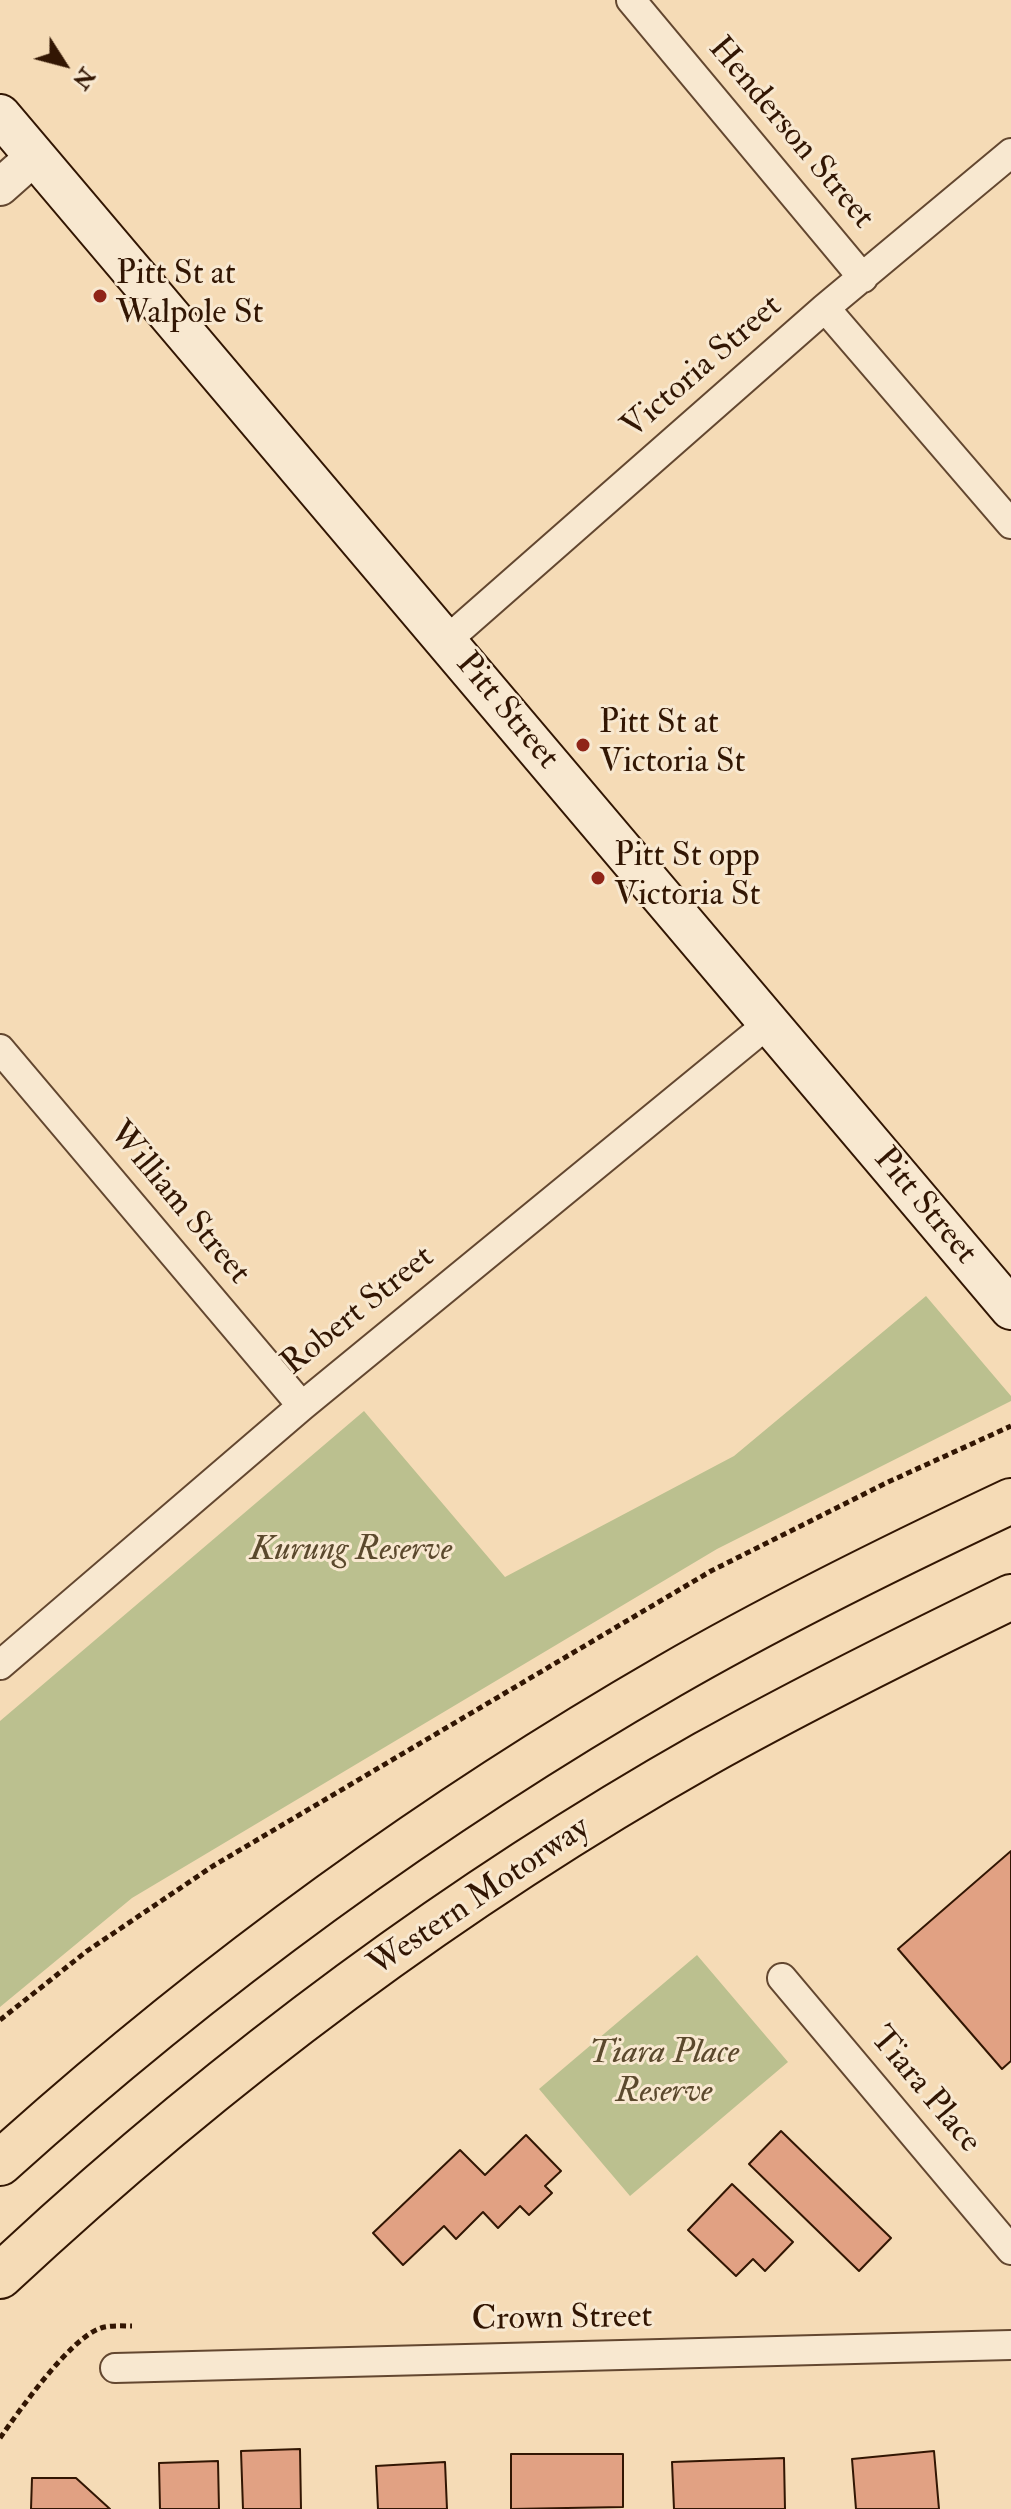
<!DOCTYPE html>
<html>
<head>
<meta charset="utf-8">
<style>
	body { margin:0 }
	#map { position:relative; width:1011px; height:2509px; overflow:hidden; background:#f5dbb6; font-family:"IM FELL Double Pica",serif }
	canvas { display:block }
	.north { position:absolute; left:24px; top:24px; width:80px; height:80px; -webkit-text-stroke:6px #f8e8d0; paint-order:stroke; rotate:126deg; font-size:22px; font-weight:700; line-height:32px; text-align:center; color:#321603 }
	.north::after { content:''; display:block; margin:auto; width:28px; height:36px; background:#321603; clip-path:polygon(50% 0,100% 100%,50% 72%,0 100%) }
</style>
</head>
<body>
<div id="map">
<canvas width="1011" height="2509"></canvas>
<div class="north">N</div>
</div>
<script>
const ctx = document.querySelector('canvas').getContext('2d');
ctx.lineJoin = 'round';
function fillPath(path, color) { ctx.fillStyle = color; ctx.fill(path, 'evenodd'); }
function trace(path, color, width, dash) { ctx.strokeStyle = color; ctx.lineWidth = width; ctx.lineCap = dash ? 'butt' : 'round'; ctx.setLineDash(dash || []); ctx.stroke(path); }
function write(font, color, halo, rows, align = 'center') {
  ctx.font = font + ' "IM FELL Double Pica",serif'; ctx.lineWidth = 6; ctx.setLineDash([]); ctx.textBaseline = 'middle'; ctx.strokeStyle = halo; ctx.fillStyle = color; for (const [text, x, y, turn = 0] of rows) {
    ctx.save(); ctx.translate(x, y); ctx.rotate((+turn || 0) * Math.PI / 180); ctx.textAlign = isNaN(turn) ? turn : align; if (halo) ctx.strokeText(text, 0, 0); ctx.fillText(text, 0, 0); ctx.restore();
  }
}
fillPath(new Path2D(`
	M 926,1296 L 1011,1396 L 1011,1401 L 717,1549 L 132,1898 L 0,2007 L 0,1721 L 364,1411 L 505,1577 L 734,1456 Z
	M 697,1955 L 788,2062 L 630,2196 L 539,2089 Z`), '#bbc08f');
const building = new Path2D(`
	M 1011,1851 L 1011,2061 L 1002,2069 L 898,1949 Z
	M 781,2131 L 891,2238 L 859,2271 L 749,2164 Z
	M 526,2135 L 561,2171 L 545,2186 L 552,2193 L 529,2215 L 520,2206 L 498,2228 L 483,2212 L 456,2239 L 444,2226 L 403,2265 L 373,2233 L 460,2150 L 485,2175 Z
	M 732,2184 L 793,2242 L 765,2271 L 753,2259 L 736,2276 L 688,2230 Z
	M 300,2449 L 301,2509 L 243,2509 L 241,2451 Z
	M 934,2451 L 939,2509 L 856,2509 L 852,2459 Z
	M 511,2454 L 623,2454 L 623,2507 L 511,2509 Z
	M 784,2458 L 785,2509 L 674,2509 L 672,2462 Z
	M 218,2461 L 219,2509 L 160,2509 L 159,2463 Z
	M 445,2462 L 447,2509 L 378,2509 L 376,2466 Z
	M 32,2478 L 76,2478 L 110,2509 L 31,2509 Z`);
fillPath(building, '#e1a183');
trace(building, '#321603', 2);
const minor = new Path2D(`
	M 631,0 L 863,278
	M 825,308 L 1011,524
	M 446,641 L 825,308 L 1011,153
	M 0,1049 L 302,1406
	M 0,1665 L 302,1406 L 769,1023
	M 782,1978 L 1011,2250
	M 115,2368 L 1011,2345`);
const tertiary = new Path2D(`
	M 0,187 L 35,156`);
const secondary = new Path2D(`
	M 0,115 L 1011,1309`);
const motorway = new Path2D(`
	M 0,2163 C 205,1978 430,1814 669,1676 C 780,1612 896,1555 1011,1501
	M 0,2276 C 213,2077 451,1898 705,1754 C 805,1698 908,1647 1011,1597`);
trace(minor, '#634730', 32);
trace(tertiary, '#634730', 40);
trace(secondary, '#321603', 44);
trace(motorway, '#321603', 48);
trace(new Path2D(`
	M 0,2020 L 87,1951 L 213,1866 L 711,1571 L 886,1483 L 1011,1426
	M 0,2438 C 19,2411 70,2338 101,2328 C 110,2325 123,2326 132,2326`), '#321603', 5, [6, 4]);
trace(minor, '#f8e8d0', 28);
trace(tertiary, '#f8e8d0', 36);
trace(secondary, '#f8e8d0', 40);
trace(motorway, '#f5dbb6', 44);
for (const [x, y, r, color] of [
	[100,296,8,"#8f2418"],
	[583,745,8,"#8f2418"],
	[598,878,8,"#8f2418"]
]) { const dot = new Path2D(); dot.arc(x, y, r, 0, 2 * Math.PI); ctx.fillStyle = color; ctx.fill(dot); trace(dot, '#f8e8d0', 3); }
write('34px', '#321603', '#f8e8d0', [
	["Henderson Street",790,134,50],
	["Victoria Street",703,368,-41],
	["Pitt Street",506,712,50],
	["William Street",178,1204,50],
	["Pitt Street",924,1207,50],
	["Robert Street",359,1312,-39],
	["Western Motorway",480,1898,-34],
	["Tiara Place",924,2091,50],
	["Crown Street",562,2320,-1]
]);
write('34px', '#321603', '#f8e8d0', [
	["Pitt St at",116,276],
	["Walpole St",116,315],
	["Pitt St at",599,725],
	["Victoria St",599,764],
	["Pitt St opp",614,858],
	["Victoria St",614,897]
], 'left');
write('italic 34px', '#5b492d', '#f8e8d0', [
	["Kurung Reserve",351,1552],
	["Tiara Place",664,2055],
	["Reserve",664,2094]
]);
</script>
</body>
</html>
